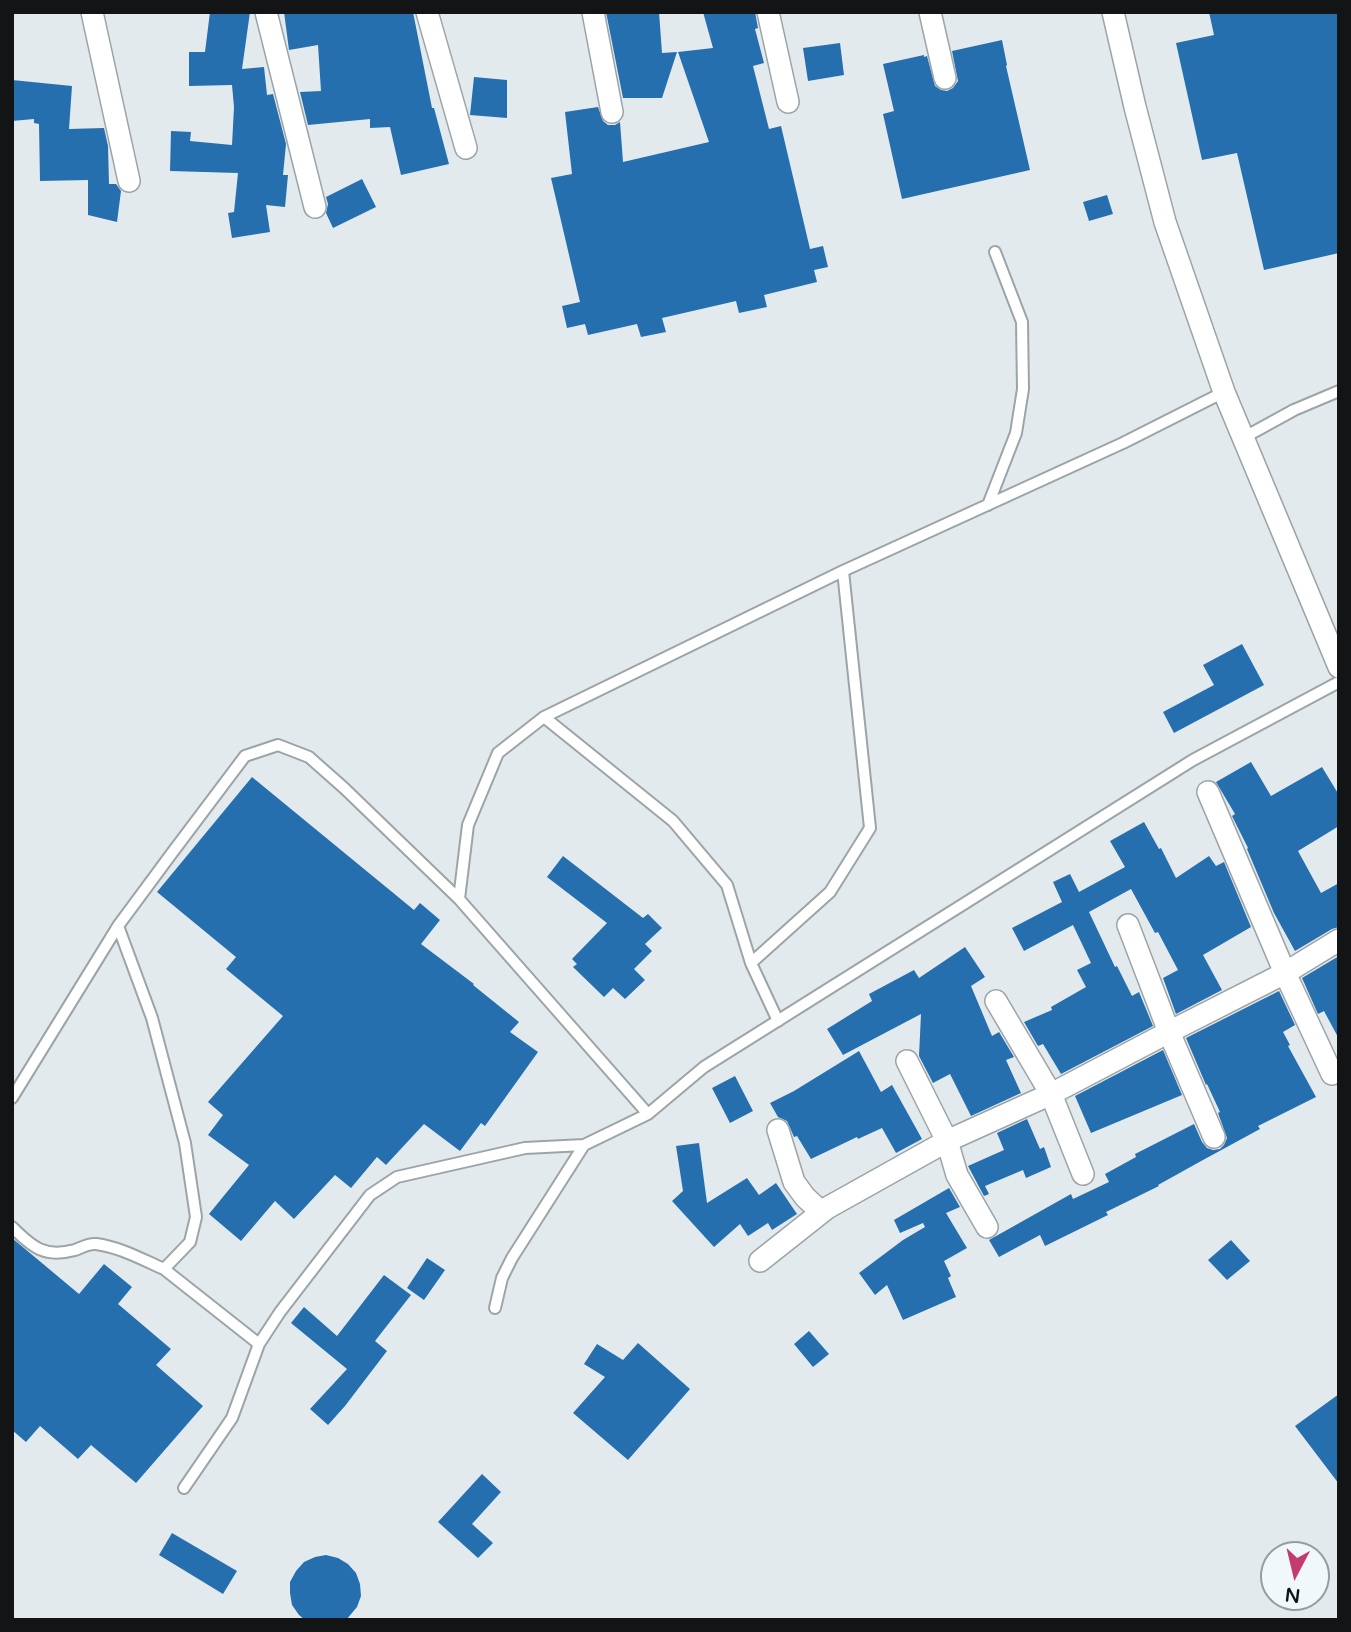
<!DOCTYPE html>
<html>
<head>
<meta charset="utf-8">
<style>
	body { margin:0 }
	#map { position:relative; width:1351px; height:1632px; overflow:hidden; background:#e2eaed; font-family:"Varela Round",sans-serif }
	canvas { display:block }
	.frame { position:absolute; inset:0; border:14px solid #121415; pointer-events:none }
	.north { position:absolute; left:1260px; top:1541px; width:70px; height:70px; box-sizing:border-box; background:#f0f8fa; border:2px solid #979d9e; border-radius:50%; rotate:187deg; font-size:19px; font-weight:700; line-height:28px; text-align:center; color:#121415 }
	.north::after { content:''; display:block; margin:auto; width:24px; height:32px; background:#c63b6f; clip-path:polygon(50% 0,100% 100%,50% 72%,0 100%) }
</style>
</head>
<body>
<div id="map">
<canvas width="1351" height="1632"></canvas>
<div class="frame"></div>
<div class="north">N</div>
</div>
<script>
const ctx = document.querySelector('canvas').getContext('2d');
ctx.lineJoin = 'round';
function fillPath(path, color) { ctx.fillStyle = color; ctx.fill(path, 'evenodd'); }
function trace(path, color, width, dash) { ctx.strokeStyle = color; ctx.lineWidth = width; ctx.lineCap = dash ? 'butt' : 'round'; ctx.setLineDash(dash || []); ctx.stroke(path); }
fillPath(new Path2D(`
	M 210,12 L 250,12 L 242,69 L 264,67 L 267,95 L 273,94 L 286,144 L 283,175 L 288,175 L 285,207 L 266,205 L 270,232 L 232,238 L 228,213 L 234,212 L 238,173 L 170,171 L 171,131 L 191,132 L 190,141 L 232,145 L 234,107 L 232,85 L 189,86 L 189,52 L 205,52 Z
	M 284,12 L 413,12 L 432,108 L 434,108 L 449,164 L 401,175 L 390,127 L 370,128 L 370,119 L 308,125 L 300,92 L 321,91 L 318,45 L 289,50 Z
	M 606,12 L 659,12 L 662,53 L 677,52 L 662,98 L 623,98 Z
	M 703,12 L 755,12 L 758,28 L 755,29 L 764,63 L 753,66 L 769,129 L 781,126 L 810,249 L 823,246 L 828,267 L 814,270 L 817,282 L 764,295 L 767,307 L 739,313 L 736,301 L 662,318 L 666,332 L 641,337 L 637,324 L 588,335 L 585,324 L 567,328 L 562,306 L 580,302 L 551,178 L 572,174 L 565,112 L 598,107 L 603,121 L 608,125 L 615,125 L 620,122 L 623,162 L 709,142 L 678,52 L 713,48 Z
	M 1209,12 L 1339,12 L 1339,253 L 1264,270 L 1237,153 L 1202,160 L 1176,43 L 1214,35 Z
	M 1002,40 L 1007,65 L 1006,66 L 1030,170 L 902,199 L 883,114 L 894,111 L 883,64 L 924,55 L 924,57 L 927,56 L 935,86 L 941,90 L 947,91 L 953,88 L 958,81 L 952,51 Z
	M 840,43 L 844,75 L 808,81 L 803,48 Z
	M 474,77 L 507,80 L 507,118 L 470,115 Z
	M 12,80 L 72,86 L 69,129 L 104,128 L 108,146 L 109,184 L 116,184 L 121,191 L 117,222 L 88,215 L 88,180 L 40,181 L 39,124 L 34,123 L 34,119 L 12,121 Z
	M 362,179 L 376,207 L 333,228 L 326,213 L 328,204 L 326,197 Z
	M 1107,195 L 1113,214 L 1089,221 L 1083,202 Z
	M 1242,644 L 1264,685 L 1174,733 L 1163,712 L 1214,685 L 1203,665 Z
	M 1251,762 L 1271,796 L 1322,767 L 1339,795 L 1339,826 L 1298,851 L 1321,893 L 1339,883 L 1339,927 L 1332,929 L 1295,951 L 1274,913 L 1247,849 L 1248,848 L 1232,816 L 1235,814 L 1216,782 Z
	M 252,777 L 414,910 L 420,903 L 440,920 L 421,944 L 474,984 L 473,985 L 519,1022 L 510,1032 L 538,1052 L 485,1126 L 481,1123 L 460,1151 L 424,1124 L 386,1165 L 377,1157 L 351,1188 L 335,1175 L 294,1219 L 275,1201 L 241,1241 L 209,1214 L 249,1165 L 208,1135 L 223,1115 L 208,1102 L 283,1016 L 226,969 L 236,957 L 157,892 Z
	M 1144,822 L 1159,849 L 1161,848 L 1176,878 L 1209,856 L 1216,866 L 1224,862 L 1251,927 L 1203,955 L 1222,990 L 1176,1014 L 1163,978 L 1178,970 L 1158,932 L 1155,933 L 1131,889 L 1089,912 L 1115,967 L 1117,966 L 1132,996 L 1139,992 L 1153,1026 L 1061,1074 L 1043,1044 L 1038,1046 L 1024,1022 L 1052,1010 L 1051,1007 L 1086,987 L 1077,970 L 1091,963 L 1073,925 L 1024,951 L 1012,928 L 1062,902 L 1053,882 L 1070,874 L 1079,892 L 1125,867 L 1110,841 Z
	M 563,856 L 643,918 L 648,914 L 662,928 L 645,944 L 652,951 L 634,969 L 645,980 L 625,999 L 613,988 L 604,997 L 573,967 L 577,964 L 572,959 L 607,923 L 547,877 Z
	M 965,947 L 985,977 L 971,986 L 992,1036 L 999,1032 L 1014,1057 L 1006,1060 L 1021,1093 L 971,1116 L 950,1074 L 933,1083 L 919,1056 L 921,1014 L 843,1055 L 827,1029 L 872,1001 L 869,994 L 914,970 L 919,978 Z
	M 1339,956 L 1339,1039 L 1324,1011 L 1318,1014 L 1302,978 Z
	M 1279,991 L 1295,1025 L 1283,1032 L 1290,1045 L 1288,1046 L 1316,1097 L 1258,1126 L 1260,1129 L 1203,1160 L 1158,1185 L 1159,1186 L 1106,1212 L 1108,1215 L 1045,1246 L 1040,1235 L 999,1257 L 989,1240 L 1071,1194 L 1073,1199 L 1109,1182 L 1105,1174 L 1136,1157 L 1135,1154 L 1194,1124 L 1202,1142 L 1207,1148 L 1213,1150 L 1220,1149 L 1224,1145 L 1227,1138 L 1218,1113 L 1220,1112 L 1207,1084 L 1206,1085 L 1186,1038 Z
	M 1163,1050 L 1182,1095 L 1091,1133 L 1075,1096 Z
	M 859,1051 L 881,1092 L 892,1085 L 922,1139 L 896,1153 L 882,1128 L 858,1139 L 857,1137 L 811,1159 L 797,1136 L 794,1137 L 787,1121 L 778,1117 L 770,1103 L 794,1091 Z
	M 735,1076 L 753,1111 L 730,1123 L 712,1088 Z
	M 1027,1119 L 1040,1149 L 1044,1147 L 1051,1167 L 1026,1178 L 1023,1170 L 985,1186 L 989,1194 L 984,1196 L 968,1166 L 1004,1150 L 997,1133 Z
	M 699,1143 L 707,1203 L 747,1178 L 759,1195 L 776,1183 L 797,1214 L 772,1230 L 768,1223 L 748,1236 L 740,1224 L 714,1247 L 672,1201 L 683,1191 L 676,1146 Z
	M 949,1188 L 960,1207 L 946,1213 L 967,1248 L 944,1261 L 951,1276 L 948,1278 L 956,1297 L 903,1320 L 887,1285 L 875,1295 L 859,1273 L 903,1240 L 925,1227 L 923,1223 L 900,1233 L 894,1220 Z
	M 12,1238 L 79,1294 L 104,1264 L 132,1287 L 118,1304 L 171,1349 L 156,1365 L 203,1406 L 136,1483 L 91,1445 L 78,1459 L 40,1426 L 26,1442 L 12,1430 Z
	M 1231,1240 L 1250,1261 L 1227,1280 L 1208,1260 Z
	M 427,1258 L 445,1270 L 424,1300 L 407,1288 Z
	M 384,1275 L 411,1295 L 375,1341 L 387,1351 L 345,1406 L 328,1425 L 310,1409 L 347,1369 L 291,1323 L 304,1307 L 337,1336 Z
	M 809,1331 L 829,1354 L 813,1367 L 794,1344 Z
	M 638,1343 L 690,1389 L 628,1460 L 573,1413 L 605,1377 L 584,1364 L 597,1344 L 623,1360 Z
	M 1339,1394 L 1339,1484 L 1295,1426 Z
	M 482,1474 L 501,1492 L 472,1524 L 493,1543 L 478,1558 L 438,1522 Z
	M 172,1533 L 237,1571 L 223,1594 L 159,1555 Z
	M 326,1555 L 338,1558 L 348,1564 L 356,1573 L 360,1584 L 361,1596 L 357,1607 L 346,1620 L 305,1620 L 299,1615 L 292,1605 L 290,1593 L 290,1582 L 296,1571 L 304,1562 L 315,1557 Z`), '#266faf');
const service = new Path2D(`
	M 1243,438 L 1294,410 L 1339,391
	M 988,505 L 1016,433 L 1023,389 L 1022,322 L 995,252
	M 544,717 L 673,821 L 727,885 L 751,963
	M 459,899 L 468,825 L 498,753 L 544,717 L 843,571 L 1123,443 L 1224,392
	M 118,926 L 152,1018 L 185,1143 L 196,1217 L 190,1242 L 164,1269 L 259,1344
	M 778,1021 L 751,963 L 830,892 L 870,828 L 843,571
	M 12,1098 L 118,926 L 172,853 L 245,756 L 278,745 L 309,757 L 344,788 L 459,899 L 648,1114
	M 12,1227 C 33,1248 45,1258 75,1250 C 83,1247 89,1243 96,1244 C 120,1247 143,1260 164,1269
	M 495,1308 L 502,1278 L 512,1258 L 584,1145
	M 184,1488 L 232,1418 L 259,1344 L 280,1312 L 370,1195 L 397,1177 L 525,1148 L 584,1145 L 648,1114 L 704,1067 L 1193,760 L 1339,682`);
const minor = new Path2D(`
	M 92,12 L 129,181
	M 266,12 L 315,207
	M 427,12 L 466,148
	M 593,12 L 612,112
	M 768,12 L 788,102
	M 930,12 L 945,78
	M 1113,12 L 1135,107 L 1165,222 L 1224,392 L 1339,667
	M 1208,792 L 1285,973 L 1332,1074
	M 1128,925 L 1169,1032 L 1214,1137
	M 996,1001 L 1051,1094 L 1083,1174
	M 907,1061 L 947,1141 L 957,1175 L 987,1227
	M 778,1130 L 794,1182 L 805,1197 L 821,1212
	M 760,1261 L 827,1208 L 947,1141 L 1051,1094 L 1169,1032 L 1285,973 L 1339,940`);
trace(service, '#9da4a7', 14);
trace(minor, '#9da4a7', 24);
trace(service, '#fff', 10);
trace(minor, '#fff', 21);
</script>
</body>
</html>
